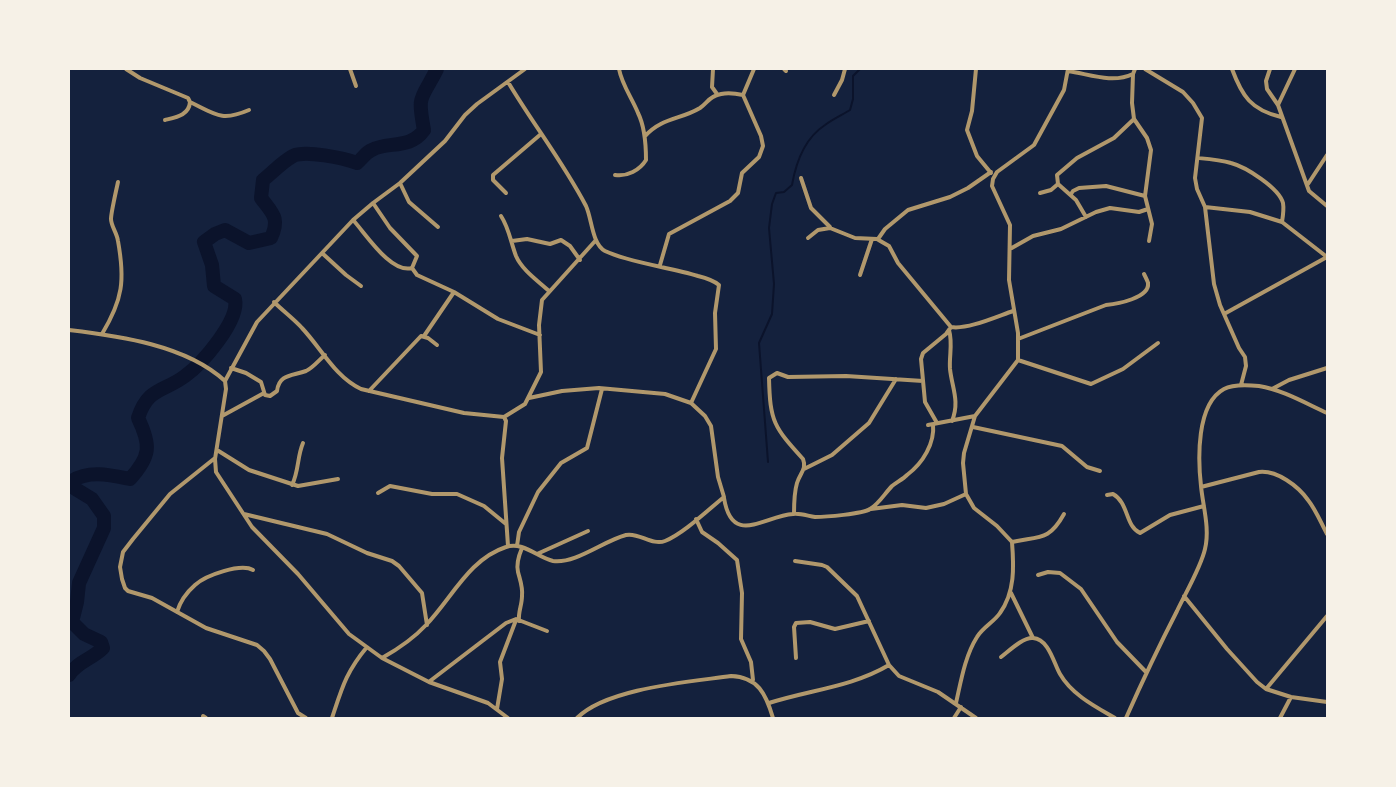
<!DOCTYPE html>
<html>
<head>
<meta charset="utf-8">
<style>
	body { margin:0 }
	#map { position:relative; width:1396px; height:787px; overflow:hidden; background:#14213d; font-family:"Open Sans",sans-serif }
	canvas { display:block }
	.frame { position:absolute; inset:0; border:70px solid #f6f1e7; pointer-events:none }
</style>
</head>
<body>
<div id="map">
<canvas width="1396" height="787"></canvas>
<div class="frame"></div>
</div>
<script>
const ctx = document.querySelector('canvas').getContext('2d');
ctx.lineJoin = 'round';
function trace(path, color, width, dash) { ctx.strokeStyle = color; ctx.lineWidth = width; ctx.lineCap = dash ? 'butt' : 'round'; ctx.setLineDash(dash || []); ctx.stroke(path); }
trace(new Path2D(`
	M 768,462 L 759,343 L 772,314 L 774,284 L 769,228 L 772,204 L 776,193 L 784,192 L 792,185 C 796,162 805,138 825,125 C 833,119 842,115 850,110 L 853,99 L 853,76 L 860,69`), '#0b132b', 2);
trace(new Path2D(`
	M 69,675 C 77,662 92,659 103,648 L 101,642 L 84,634 L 72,622 L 77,602 L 79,583 L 104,528 L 104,516 L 92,499 L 74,488 L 72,481 C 89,470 110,475 130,479 C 151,456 151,445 138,418 C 148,387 164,392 185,376 C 202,364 240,320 235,299 L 214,286 L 212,265 L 204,242 L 215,234 L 225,230 L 249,243 L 271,238 C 280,218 273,214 261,198 L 263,180 C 272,173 282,162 293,156 C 305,150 344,158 357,163 C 362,159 366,152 372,150 C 387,141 410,150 424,130 C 417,93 421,101 437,69`), '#0b132b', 14);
trace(new Path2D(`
	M 126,69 L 140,78 L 188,98 L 190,102 C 189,115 177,117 165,120
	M 350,69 L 356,86
	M 713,69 L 712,87 L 717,94
	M 784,69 L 786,71
	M 976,69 L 972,111 L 967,130 L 977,156 L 991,173
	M 1145,69 L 1183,92 L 1193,103 L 1202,118 L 1195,178 L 1197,189 L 1205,207 L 1214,284 L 1220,305 L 1239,348 L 1245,357 L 1246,366 L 1241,385
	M 1232,69 C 1242,96 1251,110 1281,117
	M 1270,69 L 1266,81 L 1267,89 L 1278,105 L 1309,191 L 1327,206
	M 1068,71 C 1089,74 1112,84 1133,74 L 1135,69
	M 1133,74 L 1132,103 L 1134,119 L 1147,138 L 1151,150 L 1145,196 L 1152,224 L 1149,241
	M 508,82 C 533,124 563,162 586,206 C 592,219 592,244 605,251 C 630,263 670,267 698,276 C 706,278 713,280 719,285 L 715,313 L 716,349 L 691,403
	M 834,95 L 842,80 L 845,69
	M 190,102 C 215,114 221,122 249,110
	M 1278,105 L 1295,69
	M 645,136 C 663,117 680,120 700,108 C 706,104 709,98 715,96 C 723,92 734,93 743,95
	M 1198,158 C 1209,159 1221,160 1231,163 C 1246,167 1279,188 1283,203 C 1284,209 1283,216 1282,222
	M 615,175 C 627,177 640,170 646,160 C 646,144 645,127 638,113 C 632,98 622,85 619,69
	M 801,178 L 811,208 L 830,227
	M 400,183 L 409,202 L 438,227
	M 1308,184 L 1327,155
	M 506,193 L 493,180 L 493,175 L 541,134
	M 1040,193 L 1051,190 L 1058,184
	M 1071,194 L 1073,191 L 1079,188 L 1106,186 L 1145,196
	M 373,203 L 390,228 L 417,256 L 412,268 L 417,275 L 454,292 L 498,319 L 540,335
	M 1205,207 L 1250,212 L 1282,222 L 1327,257
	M 501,216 C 509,228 511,243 516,256 C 522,270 538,281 549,291
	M 1086,217 L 1076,200 L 1058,184 L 1057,175 L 1077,158 L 1114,138 L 1134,119
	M 353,220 C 366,234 391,274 412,268
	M 808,238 L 818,230 L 830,228 L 855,238 L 877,239 L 882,242 L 889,246 L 898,263 L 951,327 C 967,330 998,316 1013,311
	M 878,239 L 885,229 L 908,210 L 950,197 L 968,188 L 991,172
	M 512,241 L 527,239 L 550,244 L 561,240 L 570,246 L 580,260
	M 1010,249 L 1033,236 L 1061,229 L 1096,212 L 1110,208 L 1139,212 L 1148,209
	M 322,253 L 346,275 L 361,286
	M 660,265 L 669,234 L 730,201 L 738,193 L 742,173 L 759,157 L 763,146 L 761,136 L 743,95 L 754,69
	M 860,275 L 872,239
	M 274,302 C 283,311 294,319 302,328 C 321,348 335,377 361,389 L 464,413 L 504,417 L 506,421 L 502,458 L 508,546
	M 1224,314 L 1327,257
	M 69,330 C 119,336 186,345 225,381 L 226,389 L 215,459 L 216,472 L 252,527 L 298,574 L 349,634 L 382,658 L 429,682 L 488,703 L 508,718
	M 949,330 C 953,343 949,356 950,369 C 952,388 960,401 952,421
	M 102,334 C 123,299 125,280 118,241 C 117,233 111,226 111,219 C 111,213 116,191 118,182
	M 424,336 L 454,292
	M 1018,339 L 1106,305 C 1117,304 1150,298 1148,283 C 1148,282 1144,274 1144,274
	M 1018,360 L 1091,384 L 1123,369 L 1158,343
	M 231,368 L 246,373 L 261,382 L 265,395 L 270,396 L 277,391 C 279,374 292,376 306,371 C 313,368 319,360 325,355
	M 225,381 L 257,322 L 353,220 L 373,203 L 400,183 L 445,141 L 465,115 L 477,104 L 525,69
	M 1272,389 L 1289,380 L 1327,368
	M 369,391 L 421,336 L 428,338 L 437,345
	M 222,416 L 264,393
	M 504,417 L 525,404 L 541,372 L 539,325 L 542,300 L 596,240
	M 937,423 L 925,402 L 921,359 L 923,353 L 946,334 L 951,327
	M 928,425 L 975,416
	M 973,427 L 1062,446 L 1087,467 L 1100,471
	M 217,450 L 249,470 L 298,486 L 338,479
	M 215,458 L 170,494 L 133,539 L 123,552 L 120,567 L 122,579 L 125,588 L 128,591 L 152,598 L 206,628 L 257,645 L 264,651 L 270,659 L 298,713 L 306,718
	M 804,469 L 832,455 L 869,423 L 896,379
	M 292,485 C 299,471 297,457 303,443
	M 1201,487 L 1259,472 C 1277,470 1298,486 1308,500 C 1316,510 1321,523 1327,534
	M 378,493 L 390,486 L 432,494 L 457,494 L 484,506 L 506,524
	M 1107,495 L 1113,494 C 1129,503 1125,526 1140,533 L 1170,515 L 1204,506
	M 724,498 C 732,547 764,516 793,514 C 800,513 808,516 815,517 C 825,517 863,514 870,509 C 879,504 885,493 892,486 C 897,482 903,479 907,475 C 923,463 935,443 933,424
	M 871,509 L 902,505 L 926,508 L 944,504 L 966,494
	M 244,514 L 327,534 L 367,553 L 392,561 L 399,566 L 422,593 L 427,625
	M 794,514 C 794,503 794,493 797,483 C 800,473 807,469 803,459 C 774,427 770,422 769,378 L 777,373 L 788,377 L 846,376 L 923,381
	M 696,519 L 702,532 L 718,543 L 737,560 L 742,593 L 741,639 L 751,662 L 753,680
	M 1012,542 C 1040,536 1049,541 1064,514
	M 517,546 L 519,532 L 538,492 L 561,463 L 587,448 L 602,389
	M 537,554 L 588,531
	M 795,561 L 822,565 L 827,567 L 857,596 L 889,665 L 899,676 L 938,692 L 976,718
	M 1038,575 L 1048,572 L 1060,573 L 1081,589 L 1117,642 L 1146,672
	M 1011,593 L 1033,638
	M 1184,596 L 1227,649 L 1257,682 L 1266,689 L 1291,697 L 1327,702
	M 177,612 C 180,602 187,592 195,585 C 206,575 241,563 253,570
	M 519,621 C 518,612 522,605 522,596 C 523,587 520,580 518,572 C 516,564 519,555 522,548
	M 1001,657 C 1009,651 1023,637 1033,638 C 1049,639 1054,664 1060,674 C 1072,695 1096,707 1115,718
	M 382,658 C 398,649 414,638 426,625 C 452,598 469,559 506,547 C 523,541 538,558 553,561 C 576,564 603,541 626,535 C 639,532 652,546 665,541 C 683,534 708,510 724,497 L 718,477 L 711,426 L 705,416 L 691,403 L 665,394 L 599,388 L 562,391 L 529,398
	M 796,658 L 794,627 L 796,623 L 810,622 L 835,629 L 869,621
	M 430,681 L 506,623 L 516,619 L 547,631
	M 1266,689 L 1327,616
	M 769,703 C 809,690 852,687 889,665
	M 956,703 C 961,681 965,656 977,637 C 983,627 994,622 1000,613 C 1015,592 1014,567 1012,542 L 997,526 L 974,508 L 966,494 L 963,463 L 964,453 L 975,416 L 1018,360 L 1018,333 L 1009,280 L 1010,225 L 992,186 L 993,179 L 997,172 L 1034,145 L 1064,90 L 1068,69
	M 497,709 L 502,679 L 500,662 L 516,620
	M 203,716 L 206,718
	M 332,718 C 342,688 346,672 367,647
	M 577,718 C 607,688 689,682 731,676 C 758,677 766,694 773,718
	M 954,718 L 961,707
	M 1126,718 C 1142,682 1159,646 1177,611 C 1185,594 1201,567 1205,549 C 1210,528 1203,507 1201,486 C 1198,460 1196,404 1224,389 C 1233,384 1249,385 1259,386 C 1283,390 1305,403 1327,413
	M 1280,718 L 1291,697`), '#b1986c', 4);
</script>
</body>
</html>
